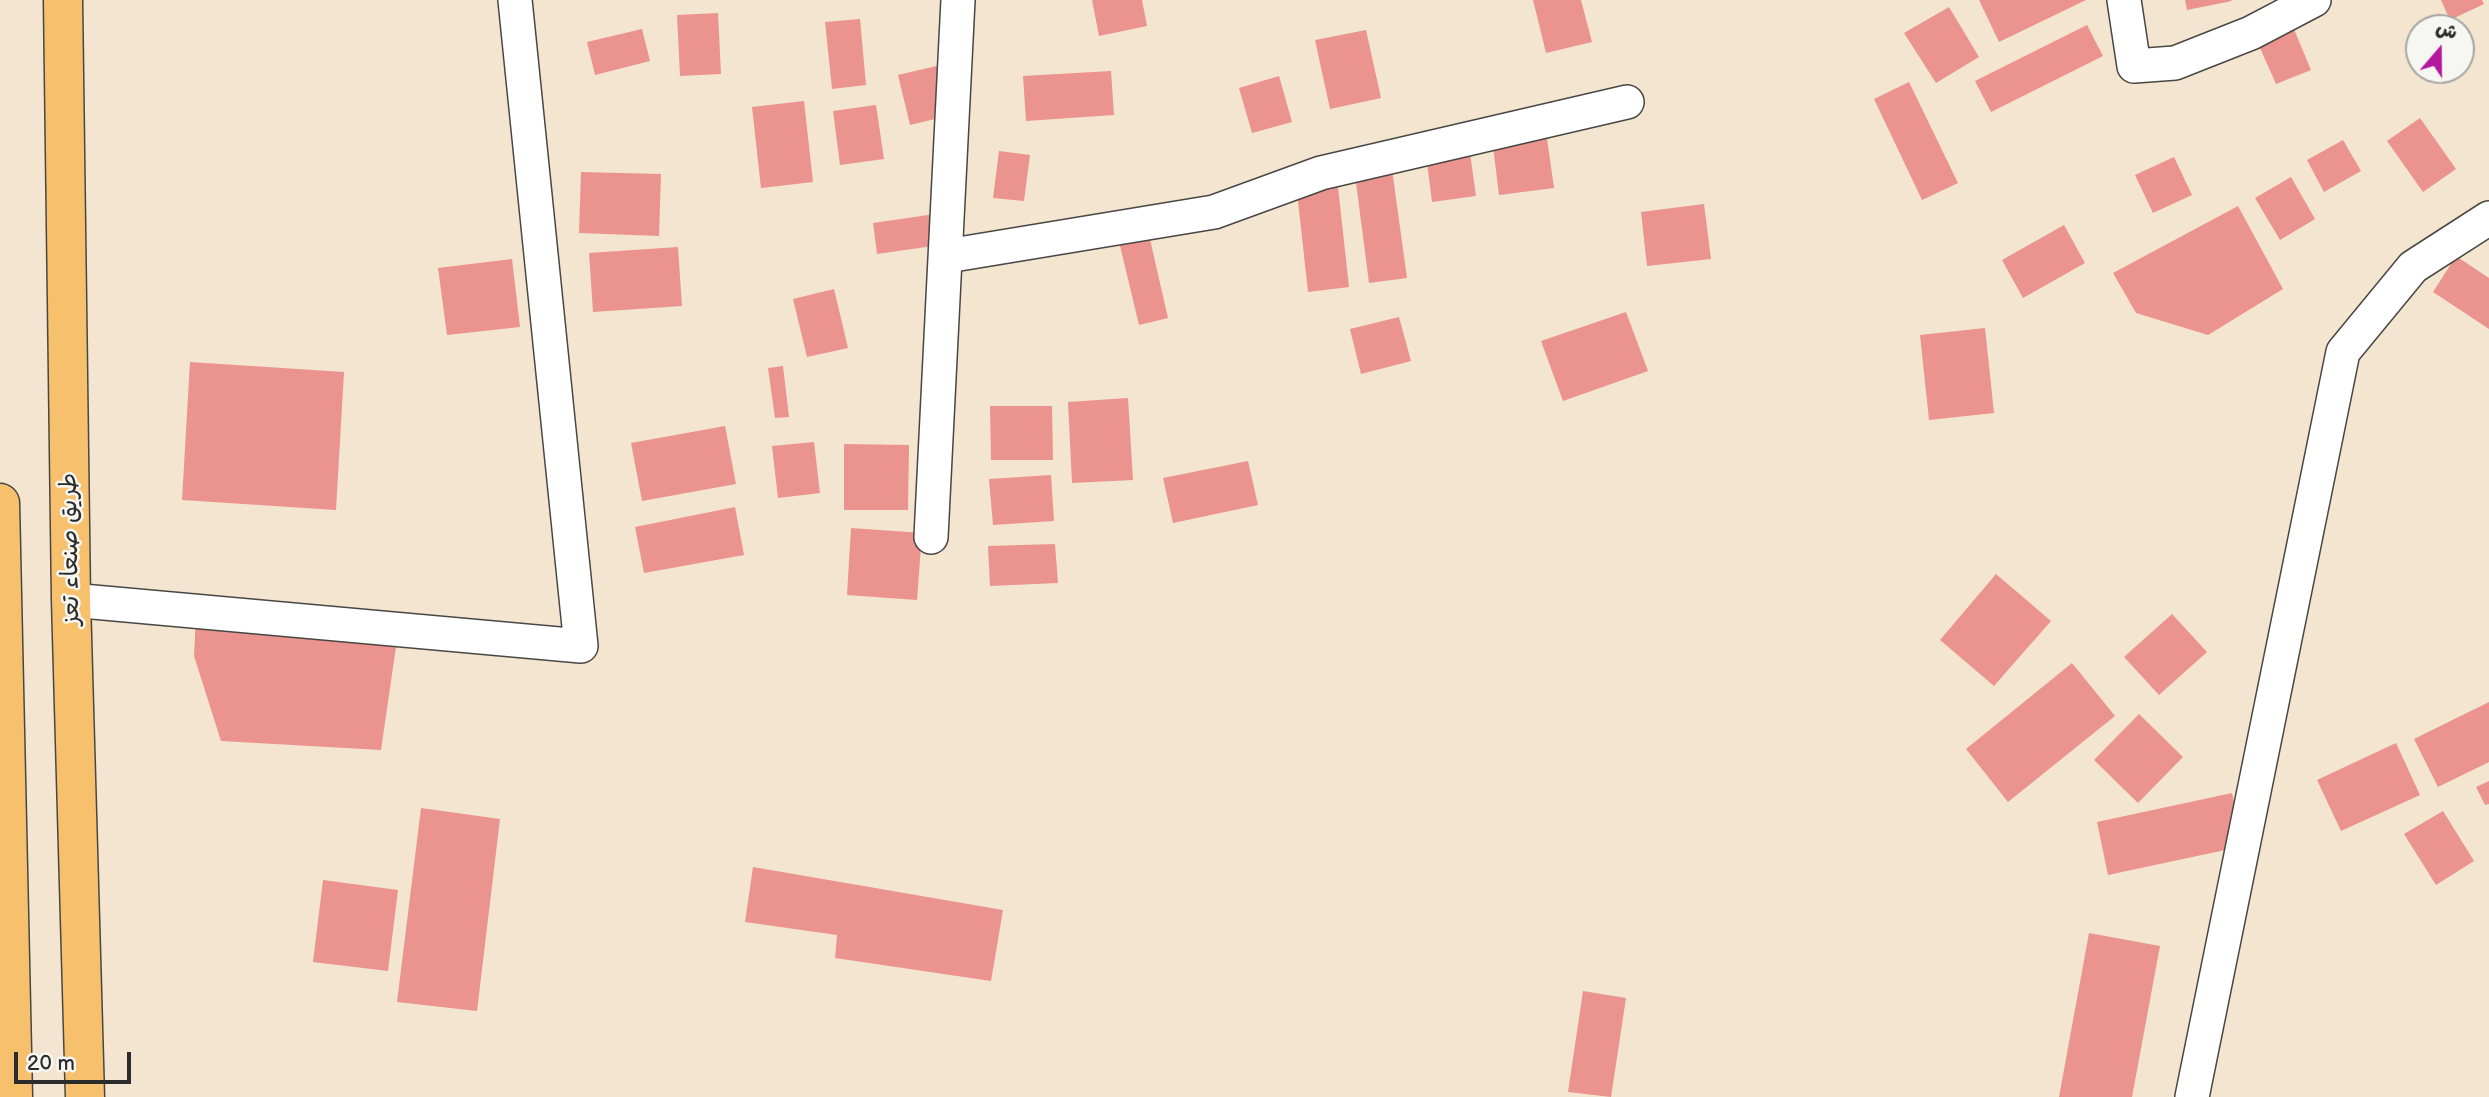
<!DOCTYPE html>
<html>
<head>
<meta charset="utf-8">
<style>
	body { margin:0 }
	#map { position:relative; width:2489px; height:1097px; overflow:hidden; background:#f3e5cf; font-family:"Balsamiq Sans","Playpen Sans Arabic",sans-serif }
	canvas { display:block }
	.north { position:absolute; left:2405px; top:14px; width:70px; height:70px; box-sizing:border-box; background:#f6f6f2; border:2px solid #a5a5a2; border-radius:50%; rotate:20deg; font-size:19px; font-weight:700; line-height:28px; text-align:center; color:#2b2b2b }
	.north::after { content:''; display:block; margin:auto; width:24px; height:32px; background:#b5179e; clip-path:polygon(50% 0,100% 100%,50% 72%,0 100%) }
	.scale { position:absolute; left:14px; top:1052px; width:117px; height:32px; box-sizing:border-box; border:4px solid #2b2b2b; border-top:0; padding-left:9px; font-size:21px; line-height:24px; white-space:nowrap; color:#2b2b2b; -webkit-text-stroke:5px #f6f6f2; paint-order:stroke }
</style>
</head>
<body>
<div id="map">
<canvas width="2489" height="1097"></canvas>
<div class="north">ش</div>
<div class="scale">20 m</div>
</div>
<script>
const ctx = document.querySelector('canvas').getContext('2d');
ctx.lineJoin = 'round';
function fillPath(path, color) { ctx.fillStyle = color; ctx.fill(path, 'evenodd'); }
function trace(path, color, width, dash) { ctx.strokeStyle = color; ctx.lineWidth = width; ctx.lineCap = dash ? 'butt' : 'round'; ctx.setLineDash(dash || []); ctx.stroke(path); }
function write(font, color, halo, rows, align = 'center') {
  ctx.font = font + ' "Balsamiq Sans","Playpen Sans Arabic",sans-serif'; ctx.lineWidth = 5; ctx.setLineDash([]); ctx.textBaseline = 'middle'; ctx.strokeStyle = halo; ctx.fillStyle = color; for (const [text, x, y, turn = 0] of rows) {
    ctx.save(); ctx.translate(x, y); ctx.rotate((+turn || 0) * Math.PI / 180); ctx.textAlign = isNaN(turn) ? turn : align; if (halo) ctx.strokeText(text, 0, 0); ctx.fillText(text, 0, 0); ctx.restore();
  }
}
fillPath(new Path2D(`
	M 1092,0 L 1142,0 L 1147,26 L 1099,36 Z
	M 1533,0 L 1581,0 L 1592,42 L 1546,53 Z
	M 1979,0 L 2086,0 L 1999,42 Z
	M 2185,0 L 2231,0 L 2232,1 L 2187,10 Z
	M 2441,0 L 2482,0 L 2484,4 L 2450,20 Z
	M 1949,7 L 1979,57 L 1936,83 L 1904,33 Z
	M 718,13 L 721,74 L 680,76 L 677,15 Z
	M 2288,15 L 2311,70 L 2276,84 L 2252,30 Z
	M 860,19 L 866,85 L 832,89 L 825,22 Z
	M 2087,25 L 2103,56 L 1991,112 L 1975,81 Z
	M 642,29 L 650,61 L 595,75 L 587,42 Z
	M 1366,30 L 1381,98 L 1330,109 L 1315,40 Z
	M 949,63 L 960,113 L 910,125 L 898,75 Z
	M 1111,71 L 1114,115 L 1026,121 L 1023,76 Z
	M 1279,76 L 1292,122 L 1252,133 L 1239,88 Z
	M 1909,82 L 1958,183 L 1922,200 L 1874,99 Z
	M 804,101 L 813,182 L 761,188 L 752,107 Z
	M 876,105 L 884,159 L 840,165 L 833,111 Z
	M 2420,118 L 2456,169 L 2423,192 L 2387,141 Z
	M 1545,124 L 1554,188 L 1499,195 L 1491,130 Z
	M 1466,125 L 1476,196 L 1432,202 L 1423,131 Z
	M 2343,140 L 2361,171 L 2324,192 L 2307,160 Z
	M 999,151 L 1030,155 L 1024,201 L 993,198 Z
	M 2174,157 L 2192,195 L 2153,213 L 2135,175 Z
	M 1391,162 L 1407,278 L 1369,283 L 1354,167 Z
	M 581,172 L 661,174 L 659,236 L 579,233 Z
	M 2291,177 L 2315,219 L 2280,240 L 2255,198 Z
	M 1337,178 L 1349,287 L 1308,292 L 1296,183 Z
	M 1704,204 L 1711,259 L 1647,266 L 1641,212 Z
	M 2238,206 L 2283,289 L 2208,335 L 2136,313 L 2113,273 Z
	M 935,214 L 940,245 L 877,254 L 873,223 Z
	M 1146,222 L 1168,318 L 1139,325 L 1116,229 Z
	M 2064,225 L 2085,263 L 2023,298 L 2002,260 Z
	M 678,247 L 682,306 L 593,312 L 589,253 Z
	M 2456,256 L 2489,278 L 2489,329 L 2433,292 Z
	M 512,259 L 520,327 L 447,335 L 438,268 Z
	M 834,289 L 848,348 L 807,357 L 793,299 Z
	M 1626,312 L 1648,371 L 1563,401 L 1541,341 Z
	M 1399,317 L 1411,361 L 1361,374 L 1350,329 Z
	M 1985,328 L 1994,413 L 1929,420 L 1920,335 Z
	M 190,362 L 344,372 L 336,510 L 182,500 Z
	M 783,366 L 789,417 L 775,418 L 768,368 Z
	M 1128,398 L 1133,480 L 1072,483 L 1068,402 Z
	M 990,406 L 1052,406 L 1053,460 L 991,460 Z
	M 725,426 L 736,484 L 642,501 L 631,443 Z
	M 814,442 L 820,493 L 778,498 L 772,446 Z
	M 844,444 L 909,445 L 908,510 L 844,510 Z
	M 1248,461 L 1258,505 L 1173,523 L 1163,478 Z
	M 1051,475 L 1054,521 L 993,525 L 989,479 Z
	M 735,507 L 744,555 L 644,573 L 635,527 Z
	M 851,528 L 922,533 L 917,600 L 847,595 Z
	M 1055,544 L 1058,583 L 990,586 L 988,546 Z
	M 1996,574 L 2051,621 L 1994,686 L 1940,640 Z
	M 197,595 L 399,626 L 381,750 L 221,741 L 194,656 Z
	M 2172,614 L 2207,652 L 2159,695 L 2124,657 Z
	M 2072,663 L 2115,716 L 2008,802 L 1966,749 Z
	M 2489,702 L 2489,762 L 2438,787 L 2414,739 Z
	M 2139,714 L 2183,757 L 2138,803 L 2094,760 Z
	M 2396,743 L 2420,795 L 2341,831 L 2317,780 Z
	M 2489,781 L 2489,804 L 2485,805 L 2476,787 Z
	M 2232,793 L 2244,846 L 2108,875 L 2097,822 Z
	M 421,808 L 500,819 L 477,1011 L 397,1002 Z
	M 2443,811 L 2474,861 L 2436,885 L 2404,834 Z
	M 753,867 L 1003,910 L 991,981 L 835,958 L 837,935 L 745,922 Z
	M 323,880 L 398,890 L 388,971 L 313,962 Z
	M 2089,933 L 2160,946 L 2132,1097 L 2059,1097 Z
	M 1583,991 L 1626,998 L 1611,1097 L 1568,1092 Z`), '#eb938f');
const minor = new Path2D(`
	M 2124,0 L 2134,66 L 2175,63 L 2251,33 L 2314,0
	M 947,256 L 1214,212 L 1321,173 L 1627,102
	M 931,537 L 958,0
	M 71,600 L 581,646 L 515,0
	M 2192,1097 L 2343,352 L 2413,267 L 2489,218`);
const trunk = new Path2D(`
	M 63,0 L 71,600 L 85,1097
	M 0,503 L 13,1097`);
trace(minor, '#494744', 36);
trace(trunk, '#494744', 41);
trace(minor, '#fff', 33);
trace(trunk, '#f7c06c', 38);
write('24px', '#2b2b2b', '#f6f6f2', [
	["طريق صنعاء تعز",71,549,-91]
]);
</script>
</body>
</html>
